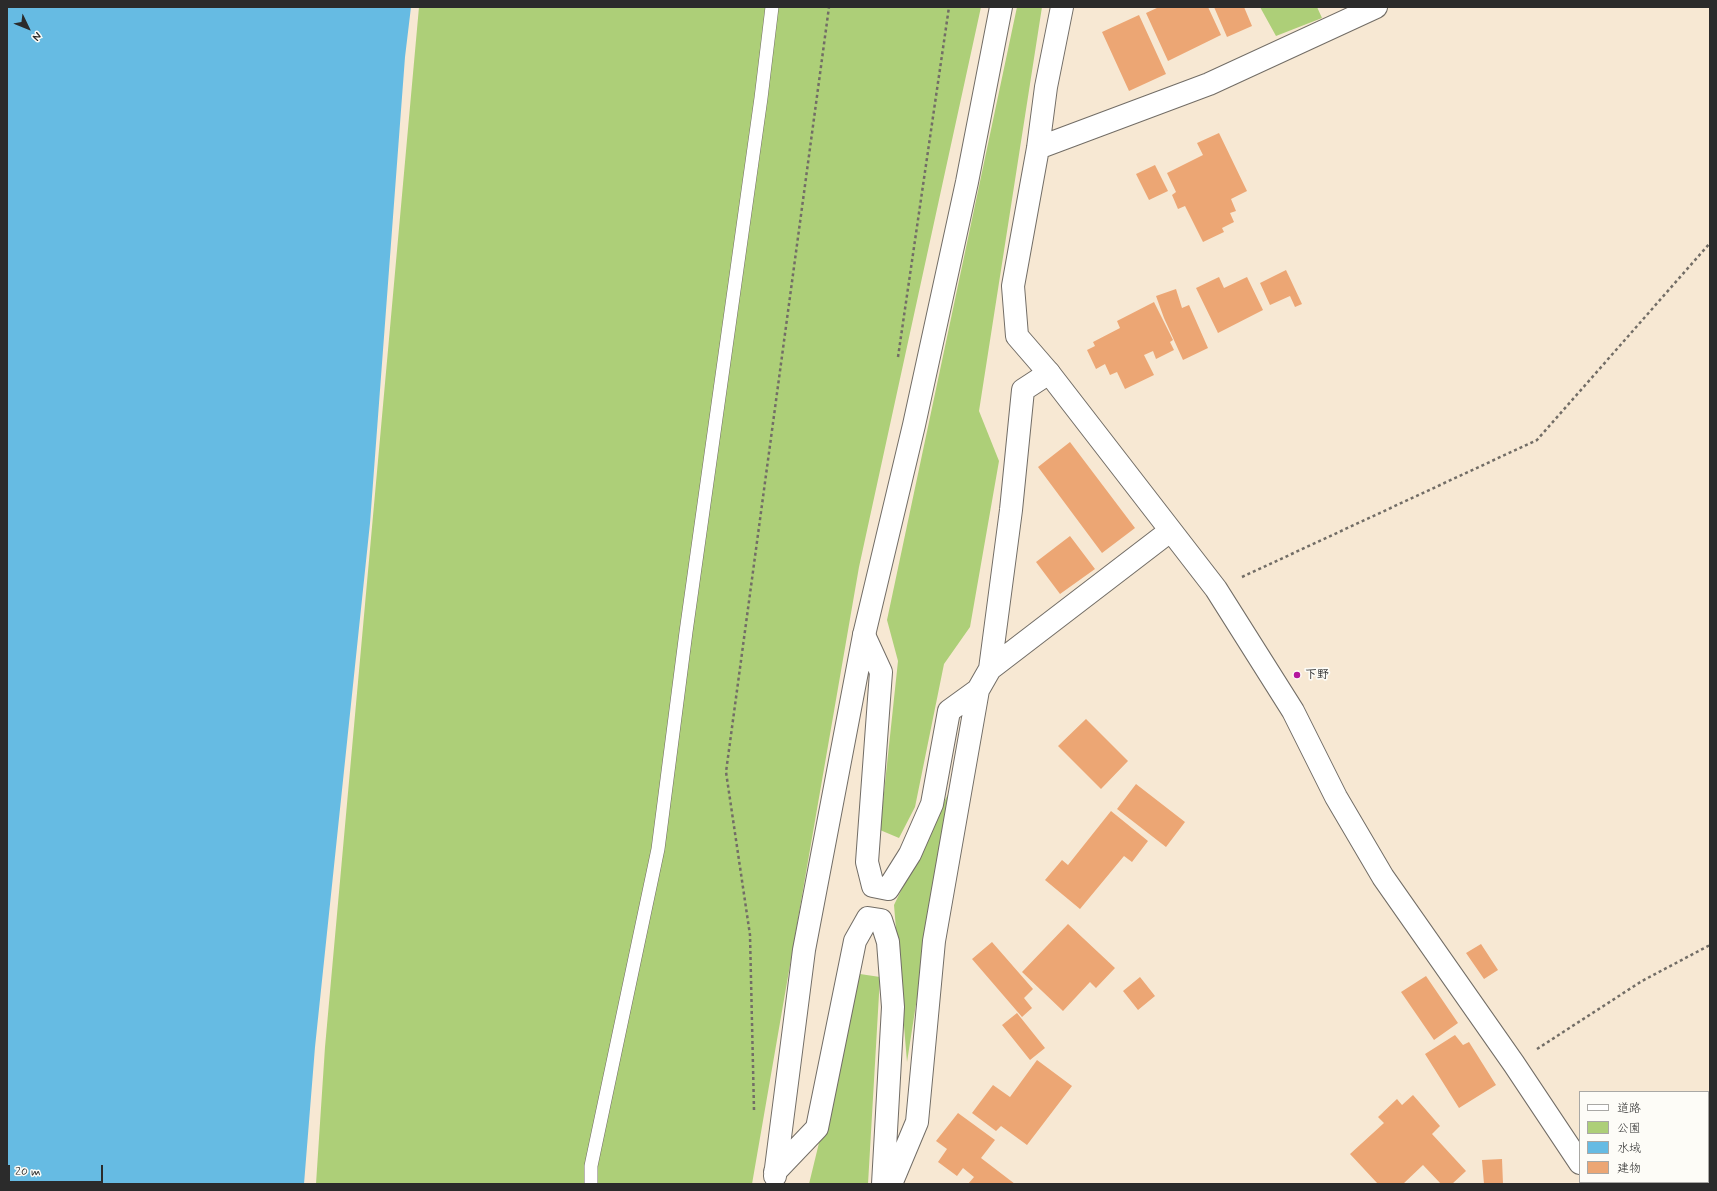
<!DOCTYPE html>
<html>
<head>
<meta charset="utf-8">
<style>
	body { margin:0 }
	#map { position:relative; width:1717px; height:1191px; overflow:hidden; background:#f7e8d3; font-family:Mynerve,"Klee One",sans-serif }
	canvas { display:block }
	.frame { position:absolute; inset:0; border:8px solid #2b2b2b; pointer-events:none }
	.legend { position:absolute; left:1579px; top:1091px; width:130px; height:92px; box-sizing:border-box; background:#fdfcf7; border:1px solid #a9a8a5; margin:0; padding:5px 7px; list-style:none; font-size:12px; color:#2b2b2b }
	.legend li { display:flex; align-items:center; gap:8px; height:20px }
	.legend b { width:20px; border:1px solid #a9a8a5 }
	.north { position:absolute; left:8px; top:8px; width:40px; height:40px; -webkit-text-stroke:3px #fdfcf7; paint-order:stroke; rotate:133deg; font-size:11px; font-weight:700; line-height:16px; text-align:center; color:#2b2b2b }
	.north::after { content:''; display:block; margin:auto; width:14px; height:18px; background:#2b2b2b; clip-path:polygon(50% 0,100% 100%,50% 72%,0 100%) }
	.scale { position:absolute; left:8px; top:1165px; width:95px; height:18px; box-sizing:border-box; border:2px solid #2b2b2b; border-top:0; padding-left:5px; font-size:12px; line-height:14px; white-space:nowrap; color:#2b2b2b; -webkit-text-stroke:3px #fdfcf7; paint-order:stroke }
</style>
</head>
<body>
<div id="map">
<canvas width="1717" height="1191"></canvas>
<div class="frame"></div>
<ul class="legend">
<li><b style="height:5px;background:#fff"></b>道路</li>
<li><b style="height:11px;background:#adcf78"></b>公園</li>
<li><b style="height:11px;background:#66bbe3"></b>水域</li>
<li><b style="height:11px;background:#eca674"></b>建物</li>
</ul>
<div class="north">N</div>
<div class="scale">20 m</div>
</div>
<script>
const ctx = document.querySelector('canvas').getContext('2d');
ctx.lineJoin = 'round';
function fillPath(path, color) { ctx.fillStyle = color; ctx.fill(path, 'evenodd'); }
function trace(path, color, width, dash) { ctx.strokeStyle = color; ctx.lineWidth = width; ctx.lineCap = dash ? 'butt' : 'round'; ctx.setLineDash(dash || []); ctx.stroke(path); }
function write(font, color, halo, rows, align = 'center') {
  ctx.font = font + ' Mynerve,"Klee One",sans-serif'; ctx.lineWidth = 3.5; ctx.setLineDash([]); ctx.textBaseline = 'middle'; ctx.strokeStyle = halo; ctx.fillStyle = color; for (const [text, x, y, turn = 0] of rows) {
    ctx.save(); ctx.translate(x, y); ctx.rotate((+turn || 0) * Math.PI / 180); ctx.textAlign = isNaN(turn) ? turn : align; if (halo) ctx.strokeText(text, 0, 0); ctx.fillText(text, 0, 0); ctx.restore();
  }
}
fillPath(new Path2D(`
	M 419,7 L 981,7 L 859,567 L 752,1184 L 316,1184 L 325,1047 Z
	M 1017,7 L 1042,7 L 979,411 L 999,461 L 970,627 L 944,664 L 915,807 L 899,838 L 880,830 L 898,661 L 887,620 Z
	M 1260,7 L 1317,7 L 1322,18 L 1276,36 Z
	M 949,792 L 907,1062 L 894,905 Z
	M 860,974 L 880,977 L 868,1184 L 809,1184 Z`), '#adcf78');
fillPath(new Path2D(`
	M 7,7 L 411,7 L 405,57 L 370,523 L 315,1047 L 304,1184 L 7,1184 Z`), '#66bbe3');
fillPath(new Path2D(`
	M 1159,7 L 1208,7 L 1221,35 L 1168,61 L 1146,13 Z
	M 1214,7 L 1244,7 L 1252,26 L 1227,37 Z
	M 1139,15 L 1166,74 L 1129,91 L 1102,32 Z
	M 1219,133 L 1247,191 L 1231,199 L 1236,211 L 1230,213 L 1234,222 L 1222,228 L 1224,232 L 1203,242 L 1185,206 L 1178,209 L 1172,195 L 1176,192 L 1167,173 L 1203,155 L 1197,143 Z
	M 1155,165 L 1168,191 L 1149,200 L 1136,174 Z
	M 1286,270 L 1302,304 L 1295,307 L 1290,296 L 1270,305 L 1260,283 Z
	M 1219,277 L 1224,288 L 1247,277 L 1263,310 L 1218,333 L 1196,288 Z
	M 1176,289 L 1182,308 L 1189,305 L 1208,348 L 1183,360 L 1164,318 L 1156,296 Z
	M 1154,302 L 1173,340 L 1170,342 L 1174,350 L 1156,359 L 1153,351 L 1144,355 L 1154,375 L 1125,389 L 1117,372 L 1110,375 L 1105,364 L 1096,369 L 1087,350 L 1095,346 L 1093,342 L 1120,328 L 1117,321 Z
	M 1070,442 L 1135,528 L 1102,553 L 1038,467 Z
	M 1070,536 L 1095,569 L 1060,594 L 1036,562 Z
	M 1086,719 L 1128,761 L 1101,789 L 1058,746 Z
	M 1136,784 L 1185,822 L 1166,847 L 1117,809 Z
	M 1111,811 L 1148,841 L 1132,862 L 1124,856 L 1080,909 L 1045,880 L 1062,860 L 1068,865 Z
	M 1068,924 L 1115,968 L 1096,988 L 1090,982 L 1063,1011 L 1022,972 Z
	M 992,942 L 1033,989 L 1024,998 L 1032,1008 L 1022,1017 L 972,959 Z
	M 1481,944 L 1498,970 L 1484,979 L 1466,953 Z
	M 1426,976 L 1458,1023 L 1434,1040 L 1401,992 Z
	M 1140,977 L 1155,996 L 1138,1010 L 1123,991 Z
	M 1017,1013 L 1045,1048 L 1030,1060 L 1002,1025 Z
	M 1455,1035 L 1463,1045 L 1469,1042 L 1496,1085 L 1459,1108 L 1425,1054 Z
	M 1037,1060 L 1072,1086 L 1027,1145 L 1001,1126 L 996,1131 L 972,1113 L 993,1085 L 1010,1097 Z
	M 1413,1095 L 1440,1126 L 1432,1134 L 1466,1171 L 1452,1184 L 1441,1184 L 1423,1165 L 1403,1184 L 1378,1184 L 1350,1154 L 1384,1123 L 1378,1117 L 1397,1099 L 1402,1105 Z
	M 958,1113 L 995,1140 L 981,1158 L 1015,1184 L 968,1184 L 974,1177 L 963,1168 L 957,1176 L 938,1162 L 947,1149 L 936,1141 Z
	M 1502,1159 L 1503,1184 L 1484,1184 L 1482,1160 Z
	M 1644,1182 L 1703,1182 L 1704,1184 L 1645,1184 Z`), '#eca674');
const lane = new Path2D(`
	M 591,1184 L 591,1166 L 658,849 L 686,632 L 761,98 L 772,7`);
const street = new Path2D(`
	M 1038,148 L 1209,84 L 1376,7
	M 864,635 L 881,672 L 867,862 L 873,886 L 888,889 L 910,854 L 932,804 L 949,711 L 978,690 L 990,669 L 1011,510 L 1023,390 L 1049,373 L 1017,336 L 1013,286 L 1038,148 L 1046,87 L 1062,7
	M 990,669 L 1170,531
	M 775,1172 L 817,1128 L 855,941 L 868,918 L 881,920 L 888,942 L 893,1007 L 883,1184
	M 775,1176 L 804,950 L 864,635
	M 891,1184 L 917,1122 L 934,941 L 978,690`);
const secondary = new Path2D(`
	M 1049,373 L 1216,589 L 1293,711 L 1336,797 L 1383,877 L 1514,1064 L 1580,1163
	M 864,635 L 914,425 L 967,182 L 1001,7
	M 1593,1182 L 1594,1184`);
trace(lane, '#726d66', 14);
trace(street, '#726d66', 24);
trace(secondary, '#726d66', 24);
trace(new Path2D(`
	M 898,357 L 949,7
	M 1242,577 L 1537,440 L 1710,243
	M 1537,1049 L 1642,981 L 1710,945
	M 754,1110 L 750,935 L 726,772 L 829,7`), '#726d66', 2.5, [3, 3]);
trace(lane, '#fff', 13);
trace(street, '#fff', 22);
trace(secondary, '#fff', 22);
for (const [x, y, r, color] of [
	[1297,675,4,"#b5179e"]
]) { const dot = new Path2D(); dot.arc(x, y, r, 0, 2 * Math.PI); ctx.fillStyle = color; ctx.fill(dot); trace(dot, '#fdfcf7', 1.5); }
write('bold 12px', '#2b2b2b', '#fdfcf7', [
	["下野",1305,675]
], 'left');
</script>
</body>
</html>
